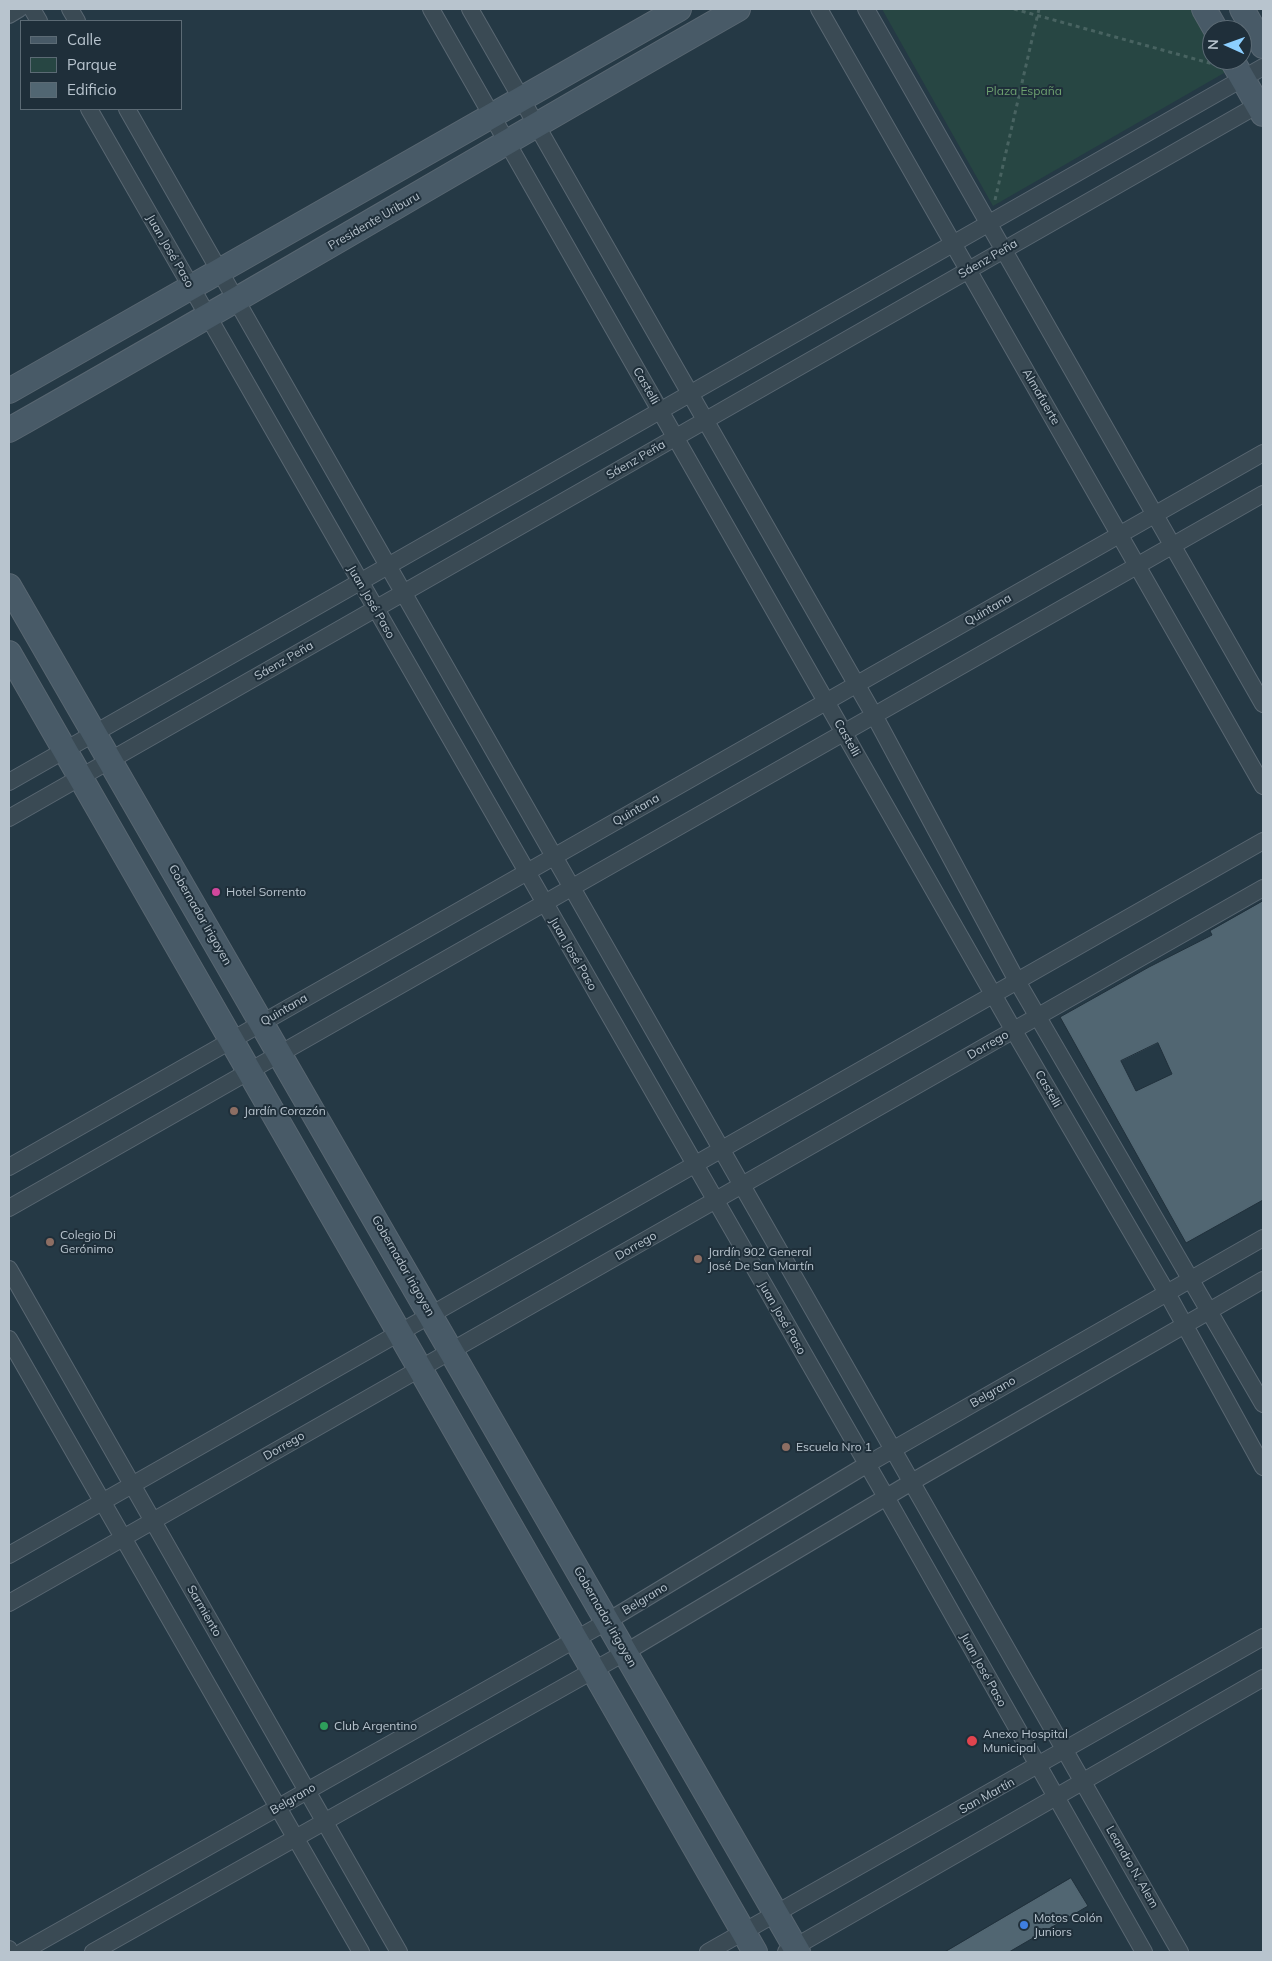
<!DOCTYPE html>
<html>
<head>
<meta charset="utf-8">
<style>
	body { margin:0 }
	#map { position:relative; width:1272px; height:1961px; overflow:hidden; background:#253945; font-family:Mulish,sans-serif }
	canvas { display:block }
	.frame { position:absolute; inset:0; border:10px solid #b8c4ce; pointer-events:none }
	.legend { position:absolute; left:20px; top:20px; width:162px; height:90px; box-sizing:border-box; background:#1f2f3a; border:1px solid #5c6b75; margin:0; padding:6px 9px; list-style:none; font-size:15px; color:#b8c4ce }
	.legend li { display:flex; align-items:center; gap:10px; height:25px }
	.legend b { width:25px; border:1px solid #5c6b75 }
	.north { position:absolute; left:1202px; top:20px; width:50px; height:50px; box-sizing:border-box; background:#1f2f3a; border:1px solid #5c6b75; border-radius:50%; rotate:272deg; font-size:14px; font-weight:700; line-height:20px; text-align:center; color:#b8c4ce }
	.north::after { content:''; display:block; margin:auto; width:18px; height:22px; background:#8ccfff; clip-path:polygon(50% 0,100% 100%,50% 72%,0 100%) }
</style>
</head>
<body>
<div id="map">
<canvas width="1272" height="1961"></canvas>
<div class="frame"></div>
<ul class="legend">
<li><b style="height:6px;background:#485a67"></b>Calle</li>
<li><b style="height:14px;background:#274643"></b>Parque</li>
<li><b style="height:14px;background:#516672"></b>Edificio</li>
</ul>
<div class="north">N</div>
</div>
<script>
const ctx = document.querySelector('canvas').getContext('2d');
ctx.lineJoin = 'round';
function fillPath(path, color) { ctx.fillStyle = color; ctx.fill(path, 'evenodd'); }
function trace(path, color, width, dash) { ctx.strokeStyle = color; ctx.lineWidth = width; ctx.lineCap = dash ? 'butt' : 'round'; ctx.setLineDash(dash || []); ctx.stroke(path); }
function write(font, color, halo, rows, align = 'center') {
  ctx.font = font + ' Mulish,sans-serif'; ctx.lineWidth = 4; ctx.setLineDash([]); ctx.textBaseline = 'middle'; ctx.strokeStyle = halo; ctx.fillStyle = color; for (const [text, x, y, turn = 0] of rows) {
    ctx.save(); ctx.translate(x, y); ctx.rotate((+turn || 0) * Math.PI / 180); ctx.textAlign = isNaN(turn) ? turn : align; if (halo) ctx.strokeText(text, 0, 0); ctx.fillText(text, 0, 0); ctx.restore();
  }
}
fillPath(new Path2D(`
	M 882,9 L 1197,9 L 1212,35 L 1212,60 L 1226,60 L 1231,69 L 993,206 Z`), '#274643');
const building = new Path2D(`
	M 1263,901 L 1263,1200 L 1186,1243 L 1060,1017 L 1149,967 L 1212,935 L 1210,931 ZM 1158,1043 L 1172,1074 L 1136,1091 L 1121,1061 Z
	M 1071,1878 L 1088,1906 L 1009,1952 L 945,1952 Z`);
fillPath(building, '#516672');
trace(building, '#21313c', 1);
const street = new Path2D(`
	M 32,9 L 39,21
	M 70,9 L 77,21
	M 431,9 L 1014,1031 L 1167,1293 L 1263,1467
	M 470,9 L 874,715 L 1017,981 L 1263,1404
	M 819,9 L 1263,786
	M 866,9 L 1263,704
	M 9,15 L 19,9
	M 89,109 L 886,1497 L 1144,1952
	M 127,109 L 1180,1952
	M 9,782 L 1263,67
	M 9,818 L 1263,102
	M 9,1167 L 1263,453
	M 9,1208 L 1263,494
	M 9,1269 L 399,1952
	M 9,1339 L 361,1952
	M 9,1555 L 1263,841
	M 9,1603 L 1263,888
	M 9,1949 L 10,1952
	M 22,1952 L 608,1621 L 866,1465 L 1263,1238
	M 93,1952 L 626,1652 L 910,1483 L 1263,1280
	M 708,1952 L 1263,1637
	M 786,1952 L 1263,1678`);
const secondary = new Path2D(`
	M 1204,9 L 1216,30
	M 1242,9 L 1263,46
	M 1232,60 L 1263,114
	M 9,391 L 679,9
	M 9,430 C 253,292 494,148 738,9
	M 9,586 L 798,1952
	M 9,653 L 755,1952`);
trace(street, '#596772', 18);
trace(secondary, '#596772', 26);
trace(new Path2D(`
	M 1014,9 L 1213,64
	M 995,200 L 1039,9`), '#486361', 3, [4, 4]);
trace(street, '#3a4a54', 16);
trace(secondary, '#485a67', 24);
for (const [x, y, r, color] of [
	[216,892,5,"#d1479c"],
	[234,1111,5,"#8d6e63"],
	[50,1242,5,"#8d6e63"],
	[698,1259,5,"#8d6e63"],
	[786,1447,5,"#8d6e63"],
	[324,1726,5,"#2e9e5b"],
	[972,1741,6,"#e0444e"],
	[1024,1925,5,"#3f7fe0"]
]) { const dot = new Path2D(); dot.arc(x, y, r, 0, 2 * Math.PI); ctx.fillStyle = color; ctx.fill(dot); trace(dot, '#1f2f3a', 2); }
write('12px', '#6da06f', '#1f2f3a', [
	["Plaza España",1024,91]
]);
write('12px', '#b8c4ce', '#1f2f3a', [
	["Presidente Uriburu",374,221,-30],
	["Juan José Paso",170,251,60],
	["Sáenz Peña",988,259,-30],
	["Castelli",646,386,60],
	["Almafuerte",1041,397,60],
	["Sáenz Peña",636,460,-30],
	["Juan José Paso",371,602,60],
	["Quintana",988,610,-30],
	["Sáenz Peña",284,661,-30],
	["Castelli",847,738,60],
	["Quintana",636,810,-30],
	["Gobernador Irigoyen",200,915,60],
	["Juan José Paso",573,954,60],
	["Quintana",284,1010,-30],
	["Dorrego",988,1045,-30],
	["Castelli",1048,1089,60],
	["Dorrego",636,1246,-30],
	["Gobernador Irigoyen",403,1266,60],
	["Juan José Paso",782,1318,60],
	["Belgrano",993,1392,-30],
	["Dorrego",284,1446,-30],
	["Belgrano",645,1599,-31],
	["Sarmiento",204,1611,60],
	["Gobernador Irigoyen",605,1617,60],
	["Juan José Paso",983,1670,61],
	["San Martín",987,1796,-29],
	["Belgrano",293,1799,-30],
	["Leandro N. Alem",1132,1867,60]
]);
write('12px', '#b8c4ce', '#1f2f3a', [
	["Hotel Sorrento",226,892],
	["Jardín Corazón",244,1111],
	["Colegio Di",60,1235],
	["Gerónimo",60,1249],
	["Jardín 902 General",708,1252],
	["José De San Martín",708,1266],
	["Escuela Nro 1",796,1447],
	["Club Argentino",334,1726],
	["Anexo Hospital",983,1734],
	["Municipal",983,1748],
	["Motos Colón",1034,1918],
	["Juniors",1034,1932]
], 'left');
</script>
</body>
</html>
